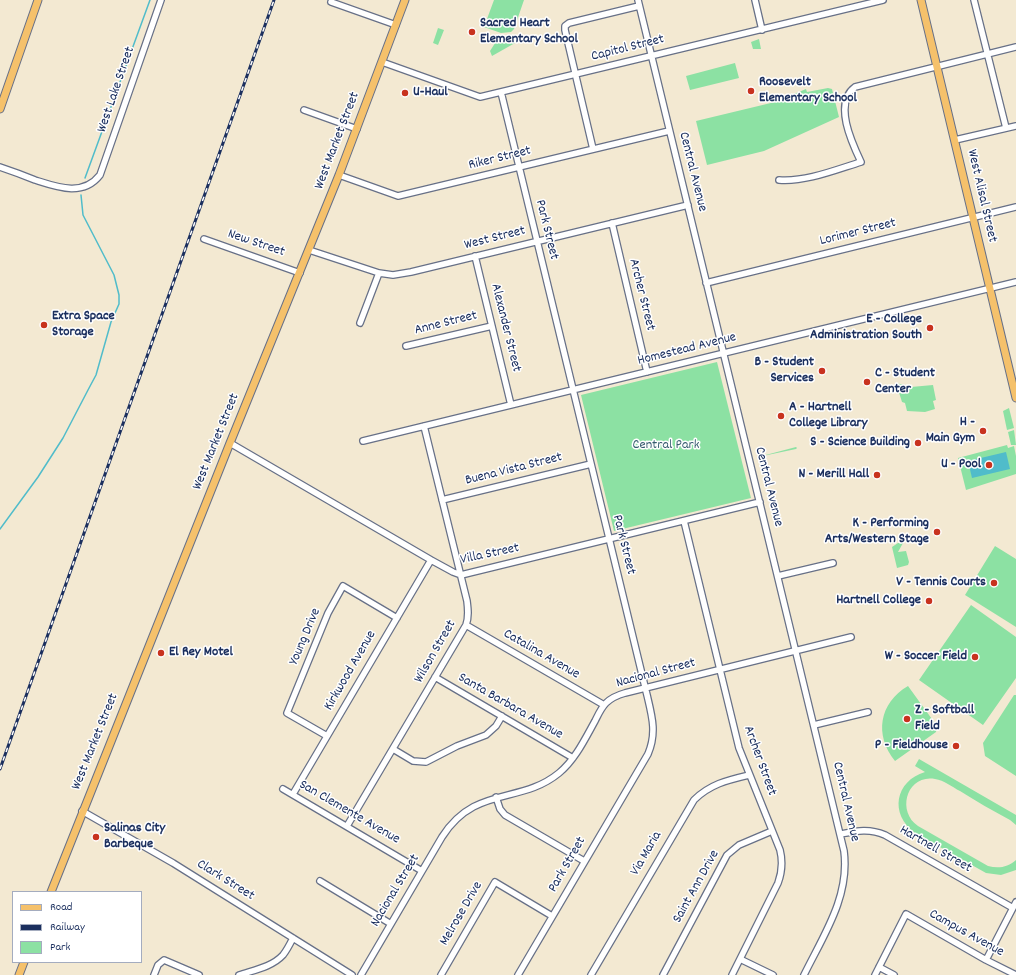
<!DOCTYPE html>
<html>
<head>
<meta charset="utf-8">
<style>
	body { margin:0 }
	#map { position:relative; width:1016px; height:975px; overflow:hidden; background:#f3e9d2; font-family:Dekko,sans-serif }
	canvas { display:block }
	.legend { position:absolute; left:12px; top:891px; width:130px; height:72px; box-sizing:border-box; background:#fff; border:1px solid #a4acbf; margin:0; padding:5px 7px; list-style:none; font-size:12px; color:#1b2f5e }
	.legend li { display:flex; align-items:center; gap:8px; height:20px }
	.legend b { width:20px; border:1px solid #a4acbf }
</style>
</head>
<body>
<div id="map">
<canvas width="1016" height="975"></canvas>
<ul class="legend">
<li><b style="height:5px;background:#f5c16b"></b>Road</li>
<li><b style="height:5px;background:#1b2f5e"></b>Railway</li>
<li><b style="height:11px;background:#8ce1a3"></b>Park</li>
</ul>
</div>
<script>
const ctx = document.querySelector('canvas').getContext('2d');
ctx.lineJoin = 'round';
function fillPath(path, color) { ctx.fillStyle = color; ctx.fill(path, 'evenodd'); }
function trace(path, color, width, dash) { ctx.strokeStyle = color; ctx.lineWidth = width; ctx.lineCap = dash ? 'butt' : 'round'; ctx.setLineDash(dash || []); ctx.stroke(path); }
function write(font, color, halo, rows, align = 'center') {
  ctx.font = font + ' Dekko,sans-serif'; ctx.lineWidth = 3; ctx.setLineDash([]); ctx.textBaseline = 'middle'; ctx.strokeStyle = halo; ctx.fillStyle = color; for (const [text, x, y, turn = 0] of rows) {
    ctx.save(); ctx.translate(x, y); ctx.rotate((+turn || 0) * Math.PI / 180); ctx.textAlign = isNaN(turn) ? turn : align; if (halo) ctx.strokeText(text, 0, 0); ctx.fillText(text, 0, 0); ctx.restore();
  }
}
fillPath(new Path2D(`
	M 494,0 L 524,0 L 514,29 L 511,32 L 501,33 L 484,27 Z
	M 438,28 L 444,30 L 438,45 L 433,43 Z
	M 512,36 L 513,36 L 515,43 L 492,56 L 490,51 L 499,37 Z
	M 759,39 L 761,49 L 753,49 L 751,42 Z
	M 735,63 L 739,78 L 690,90 L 686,76 Z
	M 828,88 L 832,89 L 839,117 L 764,151 L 707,165 L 696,121 L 775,102 L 806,89 L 807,92 Z
	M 717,362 L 751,498 L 614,531 L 581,395 Z
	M 896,383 L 911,387 L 933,385 L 936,400 L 933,401 L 935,409 L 925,412 L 907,411 L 905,403 L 902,402 Z
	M 1009,408 L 1014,428 L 1007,430 L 1003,411 Z
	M 1014,430 L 1016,445 L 1011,445 L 1008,432 Z
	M 1007,445 L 1008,448 L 1014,446 L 1016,456 L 1016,474 L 966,490 L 958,458 Z
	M 796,447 L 797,448 L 796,449 L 758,457 Z
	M 898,543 L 903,543 L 898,552 L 906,551 L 909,562 L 908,565 L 897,568 L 892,547 Z
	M 995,546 L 1016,559 L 1016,627 L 965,595 Z
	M 971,605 L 1016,637 L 1016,678 L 983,725 L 919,680 Z
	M 908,686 L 937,726 L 936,732 L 895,761 C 874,735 879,703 908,686 Z
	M 1014,695 L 1016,695 L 1016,776 L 985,756 L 983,743 Z
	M 919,759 L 1016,815 L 1016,825 L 1010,820 C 993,811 976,801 960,791 C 952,787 944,780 935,779 C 907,774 896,811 918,826 L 988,866 C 999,869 1008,867 1016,860 L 1016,870 L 1001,875 L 986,873 L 915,833 C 889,814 895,781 925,772 L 915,766 Z`), '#8ce1a3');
fillPath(new Path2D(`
	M 1006,452 L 1010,469 L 972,478 L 968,461 Z`), '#50bcca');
trace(new Path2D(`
	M 85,178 L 150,0
	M 0,529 L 38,477 L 63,438 L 88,390 L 96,375 L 111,322 L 119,304 L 119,295 L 114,275 L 83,215 L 81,195`), '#50bcca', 1.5);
const minor = new Path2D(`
	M 638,0 L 844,851 C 850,897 823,936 804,975
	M 755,0 L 762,30
	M 974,0 L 1006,128
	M 331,2 L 396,25
	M 382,62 L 480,97 L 883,0
	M 501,92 L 647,695 C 652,716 657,733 648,754 L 518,975
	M 304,110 L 357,129
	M 955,140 L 1016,126
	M 593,149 L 565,30 L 565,26 L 569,23 L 639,6
	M 0,167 C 12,171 23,175 35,180 C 57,187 83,197 100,175 L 161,0
	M 339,175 L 398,196 L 669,131
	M 779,180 C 806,182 835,170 861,162 C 852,143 833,103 855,87 L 1016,47
	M 612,223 L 647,372
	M 204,239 L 300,273
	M 309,250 L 379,273 L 393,275 L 411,272 L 688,205
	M 475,256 L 511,405
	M 706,283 L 1016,207
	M 360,323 L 379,273
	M 406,346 L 492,326
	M 363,441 L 1016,282
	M 230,443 L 431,560 L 453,572 L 461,575 L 760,502
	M 442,500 L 591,464
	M 684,521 L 739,748 L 780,850 C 783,862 782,872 778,883 L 732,975
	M 778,576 L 833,563
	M 466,625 L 604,705
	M 435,677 L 573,758
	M 814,725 L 868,712
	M 327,736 L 287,713 L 328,613 L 343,586 L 397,618
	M 393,749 L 413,761 L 426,762 L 457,746 L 486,735 L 496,726 L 502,716
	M 283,789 L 422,871
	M 293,794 L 431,560
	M 496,797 L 500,809 L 505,815 L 584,861
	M 82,811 L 173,863 L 352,975
	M 347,826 L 466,625 C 469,617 468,609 467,601 L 424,426
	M 841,834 C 856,831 869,828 885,835 L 1013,908
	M 320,881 L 391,924
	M 740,959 L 773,975
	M 986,960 L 1016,902
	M 879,967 L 894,975
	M 154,975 L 158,965 L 164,960 L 199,975
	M 239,975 C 254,970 272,967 283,955 C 287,950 290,944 293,938
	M 361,975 L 442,837 C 475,785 520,805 559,773 C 575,760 585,739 595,721 C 598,715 601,708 606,703 C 611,698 618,695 625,693 L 851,637
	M 441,975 L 495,882 L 552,916
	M 591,975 L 694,800 C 710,784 728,780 749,775
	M 663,975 L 727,855 L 739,845 L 772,831
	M 875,975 L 906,914 L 986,960 L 1016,975`);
const major = new Path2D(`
	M 921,0 L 1016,398
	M 0,109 L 38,0
	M 51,892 L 230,443 L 339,175 L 405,0
	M 19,975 L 24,962`);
trace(minor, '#677087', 8);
trace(major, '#677087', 9);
trace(minor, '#fff', 5.5);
trace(major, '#f5c16b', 7);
const rail = new Path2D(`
	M 0,769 L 274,0`);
trace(rail, '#1b2f5e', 3);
trace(rail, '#fff', 1.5, [4.5]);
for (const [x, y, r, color] of [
	[472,32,4,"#c8321e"],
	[751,91,4,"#c8321e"],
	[405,93,4,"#c8321e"],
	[44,325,4,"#c8321e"],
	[930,328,4,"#c8321e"],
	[822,371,4,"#c8321e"],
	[867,382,4,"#c8321e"],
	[781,416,4,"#c8321e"],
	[983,431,4,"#c8321e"],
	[918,443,4,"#c8321e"],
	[989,465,4,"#c8321e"],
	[877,475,4,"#c8321e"],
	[937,532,4,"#c8321e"],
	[994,583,4,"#c8321e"],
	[929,601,4,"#c8321e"],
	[161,653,4,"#c8321e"],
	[975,657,4,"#c8321e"],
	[907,719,4,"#c8321e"],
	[956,746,4,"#c8321e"],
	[96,837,4,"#c8321e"]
]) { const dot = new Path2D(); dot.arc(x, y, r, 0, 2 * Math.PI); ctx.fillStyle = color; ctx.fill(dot); trace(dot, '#fff', 1.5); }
write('bold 14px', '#1b2f5e', '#fff', [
	["Sacred Heart",480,24,"left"],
	["Elementary School",480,40,"left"],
	["Roosevelt",759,83,"left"],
	["Elementary School",759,99,"left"],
	["U-Haul",413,93,"left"],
	["Extra Space",52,317,"left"],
	["Storage",52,333,"left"],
	["E - College",922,320],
	["Administration South",922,336],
	["B - Student",814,363],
	["Services",814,379],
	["C - Student",875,374,"left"],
	["Center",875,390,"left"],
	["A - Hartnell",789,408,"left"],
	["College Library",789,424,"left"],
	["H -",975,423],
	["Main Gym",975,439],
	["S - Science Building",910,443],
	["U - Pool",981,465],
	["N - Merill Hall",869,475],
	["K - Performing",929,524],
	["Arts/Western Stage",929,540],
	["V - Tennis Courts",986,583],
	["Hartnell College",921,601],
	["El Rey Motel",169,653,"left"],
	["W - Soccer Field",967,657],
	["Z - Softball",915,711,"left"],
	["Field",915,727,"left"],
	["P - Fieldhouse",948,746],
	["Salinas City",104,829,"left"],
	["Barbeque",104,845,"left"]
], 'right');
write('14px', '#1b2f5e', '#fff', [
	["Capitol Street",628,49,-14],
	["West Lake Street",117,90,-71],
	["West Market Street",338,141,-69],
	["Riker Street",500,159,-14],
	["Central Avenue",692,172,76],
	["West Alisal Street",981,196,77],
	["Park Street",546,230,76],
	["Lorimer Street",858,233,-14],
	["West Street",495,239,-14],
	["New Street",256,244,19],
	["Archer Street",641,295,76],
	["Anne Street",446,324,-14],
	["Alexander Street",505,328,76],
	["Homestead Avenue",687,350,-14],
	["West Market Street",217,442,-68],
	["Buena Vista Street",514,470,-14],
	["Central Avenue",768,487,76],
	["Park Street",623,545,76],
	["Villa Street",490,555,-12],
	["Young Drive",306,637,-67],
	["Wilson Street",436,652,-60],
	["Catalina Avenue",541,655,30],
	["Kirkwood Avenue",351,671,-60],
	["Nacional Street",656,674,-15],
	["Santa Barbara Avenue",510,707,30],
	["West Market Street",96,742,-68],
	["Archer Street",759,761,70],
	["Central Avenue",845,802,77],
	["San Clemente Avenue",349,813,30],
	["Hartnell Street",935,850,30],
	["Via Maria",647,854,-60],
	["Park Street",568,865,-60],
	["Clark Street",225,881,32],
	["Saint Ann Drive",697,887,-61],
	["Nacional Street",396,891,-59],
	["Melrose Drive",462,914,-60],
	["Campus Avenue",966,934,29]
]);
write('14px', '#375c6f', '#fff', [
	["Central Park",666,446]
]);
</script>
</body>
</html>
